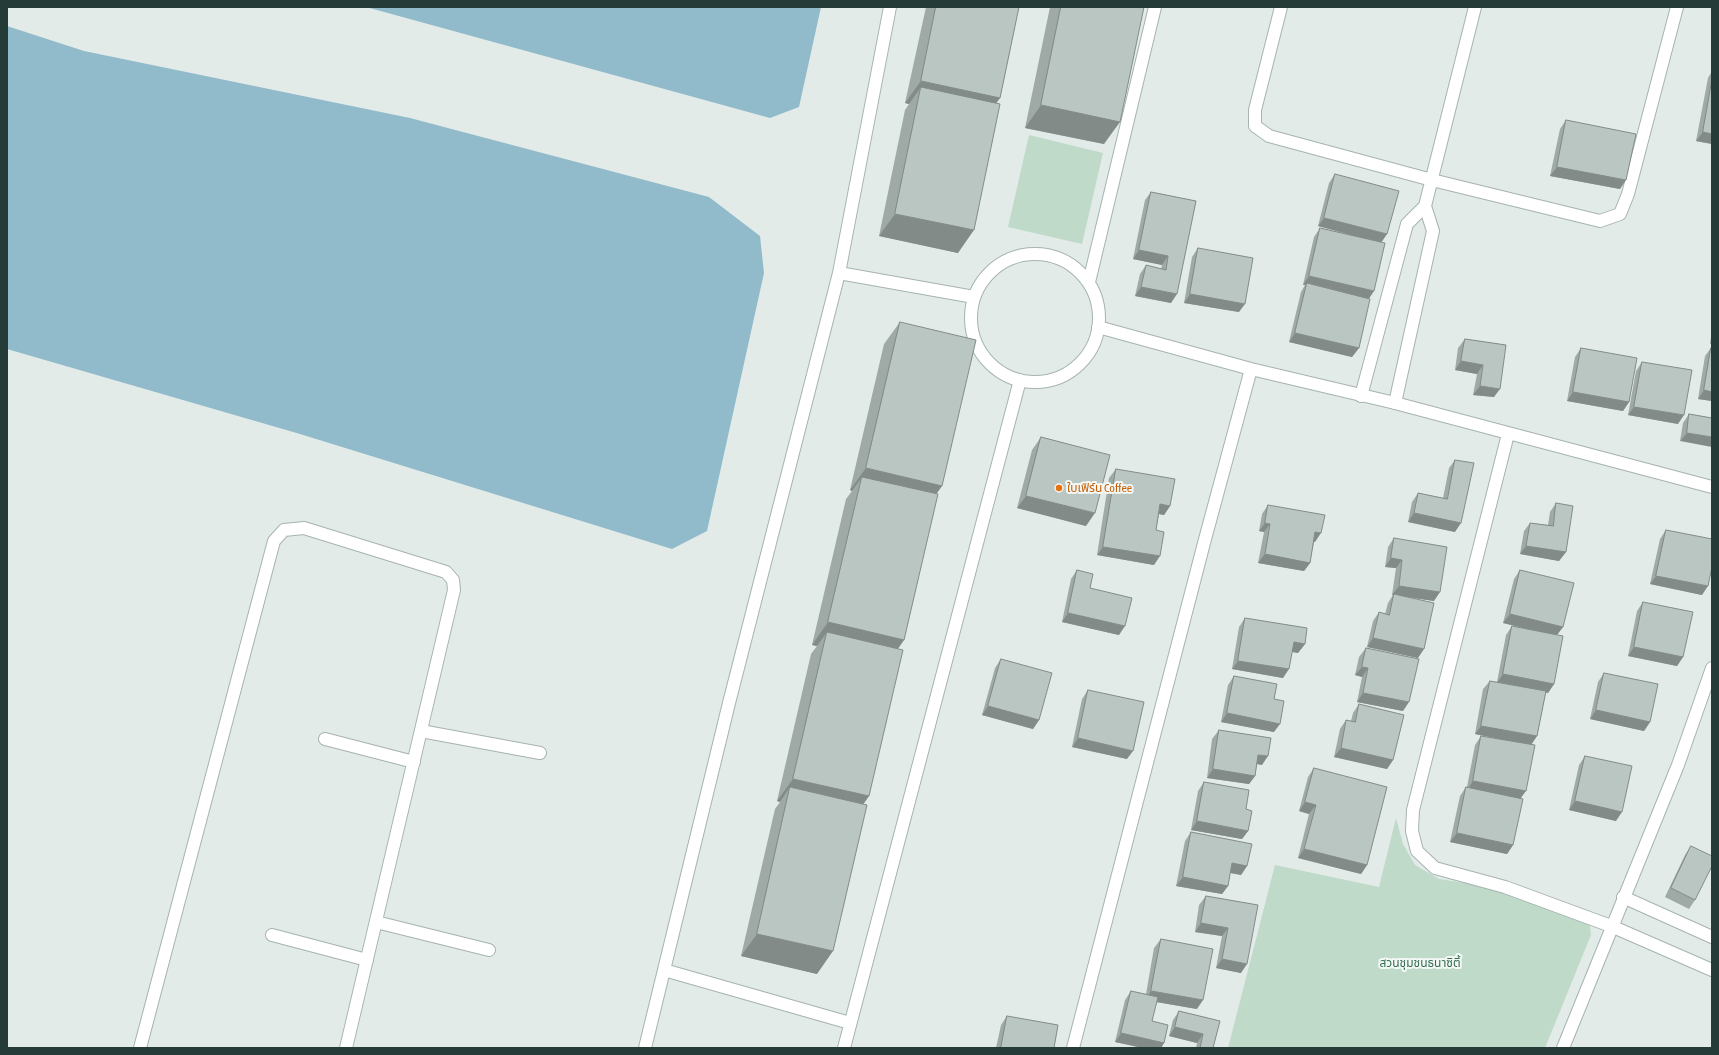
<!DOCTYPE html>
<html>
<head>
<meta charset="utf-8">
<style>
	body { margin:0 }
	#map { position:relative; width:1719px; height:1055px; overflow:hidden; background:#e3ebe9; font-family:"Asap Condensed",sans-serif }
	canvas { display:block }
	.frame { position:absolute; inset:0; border:8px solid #253b37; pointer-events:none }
</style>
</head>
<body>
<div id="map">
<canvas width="1719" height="1055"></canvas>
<div class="frame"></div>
</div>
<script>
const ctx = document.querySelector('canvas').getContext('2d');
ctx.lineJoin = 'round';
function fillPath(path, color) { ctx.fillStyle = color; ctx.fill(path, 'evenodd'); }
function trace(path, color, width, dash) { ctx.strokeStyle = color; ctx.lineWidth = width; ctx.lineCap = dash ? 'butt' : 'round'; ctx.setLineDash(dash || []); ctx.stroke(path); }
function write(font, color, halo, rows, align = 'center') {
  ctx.font = font + ' "Asap Condensed","Noto Sans Thai",sans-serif'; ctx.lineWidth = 4; ctx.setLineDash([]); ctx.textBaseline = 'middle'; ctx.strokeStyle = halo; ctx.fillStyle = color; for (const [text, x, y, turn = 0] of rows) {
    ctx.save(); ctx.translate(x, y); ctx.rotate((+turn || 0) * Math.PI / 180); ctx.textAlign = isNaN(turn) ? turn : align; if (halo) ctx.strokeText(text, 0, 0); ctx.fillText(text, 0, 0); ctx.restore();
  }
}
fillPath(new Path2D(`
	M 1029,135 L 1103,153 L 1082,244 L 1008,227 Z
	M 1396,818 L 1403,844 L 1415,865 L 1439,879 L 1498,888 L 1589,917 L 1591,935 L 1545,1048 L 1228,1048 L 1275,865 L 1379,887 Z`), '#bfdac9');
fillPath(new Path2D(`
	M 366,7 L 821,7 L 799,107 L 770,118 Z
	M 7,26 L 84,51 L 410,118 L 709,197 L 760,236 L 764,273 L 707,531 L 672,549 L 300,434 L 7,349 Z`), '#91bbca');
const lane = new Path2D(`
	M 1281,7 L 1255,110 L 1255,126 L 1269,136 L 1432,180 L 1600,221 L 1620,214 L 1628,194 L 1677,7
	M 1361,396 L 1407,224 L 1425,206 L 1475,7
	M 1395,403 L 1433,231 L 1425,206
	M 421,731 L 540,753
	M 325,739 L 414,762
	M 376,922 L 489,950
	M 272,935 L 367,960`);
const street = new Path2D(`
	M971 318a64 64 0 1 1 128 0a64 64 0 1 1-128 0Z
	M 839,273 L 890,7
	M 1089,282 L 1155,7
	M 1098,327 L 1251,369 L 1395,403 L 1712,487
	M 1508,434 L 1413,810 L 1412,831 L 1417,851 L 1435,868 L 1505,887 L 1611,926 L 1712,970
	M 1623,897 L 1712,937
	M 664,970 L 850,1023
	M 140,1048 L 274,541 L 284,530 L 304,528 L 446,572 L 453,580 L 454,590 L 346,1048
	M 645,1048 L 729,703 L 839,273 L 974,297
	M 844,1048 L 1020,380
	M 1073,1048 L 1204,543 L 1251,369
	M 1563,1048 L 1678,765 L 1712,668`);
trace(lane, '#a6b3b0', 14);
trace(street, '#a6b3b0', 14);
trace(lane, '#fff', 12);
trace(street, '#fff', 12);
fillPath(new Path2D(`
	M 926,7 L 1019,7 L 1000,98 L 996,103 L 958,253 L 879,236 L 905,110 L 909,104 L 905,103 Z
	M 1050,7 L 1144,7 L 1104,144 L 1025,128 Z
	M 1712,71 L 1712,144 L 1696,141 L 1708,78 Z
	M 1566,120 L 1620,189 L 1550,176 L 1560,129 Z
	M 1335,174 L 1382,242 L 1369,298 L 1359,348 L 1352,357 L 1289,342 L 1301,292 L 1305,285 L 1303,285 L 1314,237 L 1320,228 L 1348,234 L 1318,226 L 1329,183 Z
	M 1151,192 L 1196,201 L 1171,303 L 1135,296 L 1140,274 L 1146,265 L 1161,269 L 1162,265 L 1133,259 L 1145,200 Z
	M 1198,248 L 1239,312 L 1184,303 L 1192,257 Z
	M 900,322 L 942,486 L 936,494 L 904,640 L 898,649 L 869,796 L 863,804 L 817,974 L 741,956 L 775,809 L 780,802 L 777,801 L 811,654 L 817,646 L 812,645 L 846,499 L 852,491 L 850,490 L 884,344 Z
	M 1712,329 L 1712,344 L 1710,344 Z
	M 1465,339 L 1506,345 L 1494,397 L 1473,395 L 1477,374 L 1455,370 L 1458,348 Z
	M 1581,348 L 1629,402 L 1623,411 L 1567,401 L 1575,357 Z
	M 1711,348 L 1712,401 L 1698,399 L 1705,356 Z
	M 1642,362 L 1678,424 L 1628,415 L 1636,371 Z
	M 1689,414 L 1712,418 L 1680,441 L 1683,423 Z
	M 1041,437 L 1086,526 L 1017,508 L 1032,450 Z
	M 1455,460 L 1455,532 L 1408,522 L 1412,502 L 1418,493 L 1443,498 L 1449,468 Z
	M 1116,469 L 1170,506 L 1164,515 L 1159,514 L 1156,530 L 1154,565 L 1097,555 L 1109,478 Z
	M 1556,503 L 1566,552 L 1559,561 L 1520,554 L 1524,531 L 1530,523 L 1548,525 L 1550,512 Z
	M 1268,505 L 1315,542 L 1314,542 L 1310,563 L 1304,571 L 1258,563 L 1264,532 L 1259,531 L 1262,514 Z
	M 1666,530 L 1702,595 L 1650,584 L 1660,539 Z
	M 1394,538 L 1434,601 L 1410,597 L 1418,658 L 1367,647 L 1373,621 L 1379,612 L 1385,614 L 1388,603 L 1393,595 L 1392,595 L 1396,568 L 1385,567 L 1388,547 Z
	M 1077,570 L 1090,588 L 1119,635 L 1062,622 L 1071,579 Z
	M 1520,570 L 1563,627 L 1557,635 L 1554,684 L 1548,693 L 1546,692 L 1537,736 L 1531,745 L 1521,799 L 1513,845 L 1507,854 L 1450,842 L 1460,796 L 1466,787 L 1467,787 L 1475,745 L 1481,736 L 1502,740 L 1475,734 L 1483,689 L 1490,681 L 1497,682 L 1506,635 L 1512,626 L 1537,631 L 1503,623 L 1514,579 Z
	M 1643,602 L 1683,657 L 1677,666 L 1628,656 L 1637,611 Z
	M 1245,618 L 1305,644 L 1298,653 L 1292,652 L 1283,678 L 1232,669 L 1239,627 Z
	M 1366,648 L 1403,711 L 1357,702 L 1362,677 L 1355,675 L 1359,657 Z
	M 1001,659 L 1039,720 L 1033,729 L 982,715 L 995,668 Z
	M 1604,673 L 1650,722 L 1644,731 L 1590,719 L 1598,682 Z
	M 1234,676 L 1274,699 L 1274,732 L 1221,722 L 1228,685 Z
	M 1088,690 L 1127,759 L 1072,747 L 1082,699 Z
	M 1359,704 L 1393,760 L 1387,769 L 1334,757 L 1340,729 L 1346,720 L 1351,721 L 1353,713 Z
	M 1219,730 L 1262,765 L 1257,764 L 1255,776 L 1249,784 L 1207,778 L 1212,739 Z
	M 1585,756 L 1616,821 L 1569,810 L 1579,765 Z
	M 1314,768 L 1367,865 L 1361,874 L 1298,858 L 1309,814 L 1299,811 L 1308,777 Z
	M 1204,782 L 1246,809 L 1248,831 L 1242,839 L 1191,830 L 1198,791 Z
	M 1191,832 L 1247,866 L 1241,875 L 1230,873 L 1228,886 L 1222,894 L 1176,886 L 1185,841 Z
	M 1691,846 L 1695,900 L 1689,909 L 1665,897 L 1685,855 Z
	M 1206,896 L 1258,905 L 1241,973 L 1216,968 L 1222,936 L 1195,932 L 1199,905 Z
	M 1161,939 L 1197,1009 L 1156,1002 L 1152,1021 L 1164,1043 L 1161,1048 L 1143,1048 L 1115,1042 L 1125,1000 L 1131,991 L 1146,994 L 1154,948 Z
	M 1179,1011 L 1220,1021 L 1213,1048 L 1196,1048 L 1197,1043 L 1169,1036 L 1173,1020 Z
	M 1007,1016 L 1054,1048 L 996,1048 L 1001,1025 Z`), '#9faaa7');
fillPath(new Path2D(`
	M 921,81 L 1000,98 L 984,120 L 921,87 L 909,104 L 905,103 Z
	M 1041,105 L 1120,122 L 1104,144 L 1025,128 Z
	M 1703,132 L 1712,134 L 1712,144 L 1696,141 Z
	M 1557,167 L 1626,180 L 1620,189 L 1550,176 Z
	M 895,214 L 974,230 L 958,253 L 879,236 Z
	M 1324,218 L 1387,234 L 1381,243 L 1318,226 Z
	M 1139,250 L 1168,256 L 1162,265 L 1133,259 Z
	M 1309,276 L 1374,291 L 1368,300 L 1307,283 L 1305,285 L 1303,285 Z
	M 1141,287 L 1177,294 L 1171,303 L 1135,296 Z
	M 1190,294 L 1245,304 L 1239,312 L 1184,303 Z
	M 1295,333 L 1359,348 L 1352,357 L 1289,342 Z
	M 1461,361 L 1483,365 L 1477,374 L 1455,370 Z
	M 1480,386 L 1500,389 L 1494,397 L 1473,395 Z
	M 1704,390 L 1712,392 L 1712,401 L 1698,399 Z
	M 1573,392 L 1629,402 L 1623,411 L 1567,401 Z
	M 1634,407 L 1684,415 L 1678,424 L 1628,415 Z
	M 1687,433 L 1712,437 L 1712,447 L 1680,441 Z
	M 866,468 L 942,486 L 926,508 L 862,477 L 852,491 L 850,490 Z
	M 1026,496 L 1095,513 L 1086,526 L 1017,508 Z
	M 1160,504 L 1170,506 L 1164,515 L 1154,513 Z
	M 1414,513 L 1461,523 L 1455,532 L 1408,522 Z
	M 1265,523 L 1270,524 L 1264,532 L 1259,531 Z
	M 1315,532 L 1321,533 L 1315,542 L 1309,541 Z
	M 1526,546 L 1566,552 L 1559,561 L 1520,554 Z
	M 1103,547 L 1160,556 L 1154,565 L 1097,555 Z
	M 1265,554 L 1310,563 L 1304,571 L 1258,563 Z
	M 1391,558 L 1402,560 L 1396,568 L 1385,567 Z
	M 1656,576 L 1708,586 L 1702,595 L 1650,584 Z
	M 1399,586 L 1440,592 L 1434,601 L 1392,595 Z
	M 1068,613 L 1125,626 L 1119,635 L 1062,622 Z
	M 1510,614 L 1563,627 L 1556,636 L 1503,623 Z
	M 828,622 L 904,640 L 888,662 L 827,632 L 817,646 L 812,645 Z
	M 1373,638 L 1424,649 L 1418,658 L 1367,647 Z
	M 1294,642 L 1305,644 L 1298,653 L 1288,651 Z
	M 1634,647 L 1683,657 L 1677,666 L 1628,656 Z
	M 1238,661 L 1289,669 L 1283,678 L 1232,669 Z
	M 1362,667 L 1368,668 L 1362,677 L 1355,675 Z
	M 1503,674 L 1554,684 L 1548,693 L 1497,683 Z
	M 1363,693 L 1409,702 L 1403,711 L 1357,702 Z
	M 988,706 L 1039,720 L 1033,729 L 982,715 Z
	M 1596,710 L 1650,722 L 1644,731 L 1590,719 Z
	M 1227,713 L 1280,724 L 1274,732 L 1221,722 Z
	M 1481,726 L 1537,736 L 1531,745 L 1475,734 Z
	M 1078,738 L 1133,751 L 1127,759 L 1072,747 Z
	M 1341,748 L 1393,760 L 1387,769 L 1334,757 Z
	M 1258,755 L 1268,756 L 1262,765 L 1252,763 Z
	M 1213,769 L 1255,776 L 1249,784 L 1207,778 Z
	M 793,779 L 869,796 L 853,819 L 790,787 L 780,802 L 777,801 Z
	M 1473,781 L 1526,791 L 1520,799 L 1467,790 Z
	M 1575,801 L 1622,812 L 1616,821 L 1569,810 Z
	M 1305,802 L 1316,805 L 1309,814 L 1299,811 Z
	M 1197,821 L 1248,831 L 1242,839 L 1191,830 Z
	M 1457,833 L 1513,845 L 1507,854 L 1450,842 Z
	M 1304,849 L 1367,865 L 1361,874 L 1298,858 Z
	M 1232,863 L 1247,866 L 1241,875 L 1226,872 Z
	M 1183,877 L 1228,886 L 1222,894 L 1176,886 Z
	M 1201,923 L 1228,928 L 1222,936 L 1195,932 Z
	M 757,934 L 833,951 L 817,974 L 741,956 Z
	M 1222,959 L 1247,964 L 1241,973 L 1216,968 Z
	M 1151,991 L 1203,1000 L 1197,1009 L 1145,1000 Z
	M 1175,1027 L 1203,1034 L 1197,1043 L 1169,1036 Z
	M 1121,1033 L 1164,1043 L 1161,1048 L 1143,1048 L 1115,1042 Z`), '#828b88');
const building = new Path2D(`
	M 936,7 L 1019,7 L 1000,98 L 921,81 Z
	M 1061,7 L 1144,7 L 1120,122 L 1041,105 Z
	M 1712,79 L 1712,134 L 1703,132 Z
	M 921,87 L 1000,104 L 974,230 L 895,214 Z
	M 1566,120 L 1636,134 L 1626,180 L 1557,167 Z
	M 1335,174 L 1399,191 L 1387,234 L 1324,218 Z
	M 1151,192 L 1196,201 L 1177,294 L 1141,287 L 1146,265 L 1166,270 L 1168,256 L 1139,250 Z
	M 1320,228 L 1385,243 L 1374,291 L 1309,276 Z
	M 1198,248 L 1253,258 L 1245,304 L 1190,294 Z
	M 1307,283 L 1370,299 L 1359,348 L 1295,333 Z
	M 900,322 L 976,340 L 942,486 L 866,468 Z
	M 1465,339 L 1506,345 L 1500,389 L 1480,386 L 1483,365 L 1461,361 Z
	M 1581,348 L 1637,358 L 1629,402 L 1573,392 Z
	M 1711,348 L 1712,348 L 1712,392 L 1704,390 Z
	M 1642,362 L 1692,370 L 1684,415 L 1634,407 Z
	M 1689,414 L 1712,418 L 1712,437 L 1687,433 Z
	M 1041,437 L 1110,455 L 1095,513 L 1026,496 Z
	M 1455,460 L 1474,463 L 1461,523 L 1414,513 L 1418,493 L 1447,499 Z
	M 1116,469 L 1175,479 L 1170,506 L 1160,504 L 1156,530 L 1164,532 L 1160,556 L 1103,547 Z
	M 862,477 L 938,494 L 904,640 L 828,622 Z
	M 1556,503 L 1573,506 L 1566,552 L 1526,546 L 1530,523 L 1553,526 Z
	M 1268,505 L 1325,515 L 1321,533 L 1315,532 L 1310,563 L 1265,554 L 1270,524 L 1265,523 Z
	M 1666,530 L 1712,539 L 1712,567 L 1708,586 L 1656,576 Z
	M 1394,538 L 1447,547 L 1440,592 L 1399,586 L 1402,560 L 1391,558 Z
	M 1077,570 L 1093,574 L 1090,588 L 1132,598 L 1125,626 L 1068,613 Z
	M 1520,570 L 1574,583 L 1563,627 L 1510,614 Z
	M 1394,594 L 1434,603 L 1424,649 L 1373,638 L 1379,612 L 1389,615 Z
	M 1643,602 L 1693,612 L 1683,657 L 1634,647 Z
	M 1245,618 L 1307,628 L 1305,644 L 1294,642 L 1289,669 L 1238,661 Z
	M 1512,626 L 1563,636 L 1554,684 L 1503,674 Z
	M 827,632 L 903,650 L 869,796 L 793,779 Z
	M 1366,648 L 1419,659 L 1409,702 L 1363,693 L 1368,668 L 1362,667 Z
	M 1001,659 L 1052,673 L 1039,720 L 988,706 Z
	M 1604,673 L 1658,684 L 1650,722 L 1596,710 Z
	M 1234,676 L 1277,684 L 1274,699 L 1284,701 L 1280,724 L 1227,713 Z
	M 1490,681 L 1546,691 L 1537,736 L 1481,726 Z
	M 1088,690 L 1144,702 L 1133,751 L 1078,738 Z
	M 1359,704 L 1404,715 L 1393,760 L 1341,748 L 1346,720 L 1355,722 Z
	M 1219,730 L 1271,738 L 1268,756 L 1258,755 L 1255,776 L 1213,769 Z
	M 1481,736 L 1535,745 L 1526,791 L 1473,781 Z
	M 1585,756 L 1632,766 L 1622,812 L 1575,801 Z
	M 1314,768 L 1387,787 L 1367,865 L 1304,849 L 1316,805 L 1305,802 Z
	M 1204,782 L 1249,790 L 1246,809 L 1252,811 L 1248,831 L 1197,821 Z
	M 790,787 L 867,805 L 833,951 L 757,934 Z
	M 1466,787 L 1523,799 L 1513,845 L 1457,833 Z
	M 1191,832 L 1252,844 L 1247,866 L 1232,863 L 1228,886 L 1183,877 Z
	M 1691,846 L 1712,856 L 1712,866 L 1695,900 L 1671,888 Z
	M 1206,896 L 1258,905 L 1247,964 L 1222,959 L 1228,928 L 1201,923 Z
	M 1161,939 L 1213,949 L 1203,1000 L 1151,991 Z
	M 1131,991 L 1158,997 L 1152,1021 L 1168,1025 L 1164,1043 L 1121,1033 Z
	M 1179,1011 L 1220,1021 L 1213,1048 L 1200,1048 L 1203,1034 L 1175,1027 Z
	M 1007,1016 L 1058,1025 L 1054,1048 L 1001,1048 Z`);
fillPath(building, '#b9c6c2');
trace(building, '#828b88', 1);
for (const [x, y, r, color] of [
	[1059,488,4,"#e8710a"]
]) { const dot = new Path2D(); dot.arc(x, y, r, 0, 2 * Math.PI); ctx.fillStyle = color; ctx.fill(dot); trace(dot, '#f3f8f6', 1.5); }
write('12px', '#c56008', '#f3f8f6', [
	["ใบเฟิร์น Coffee",1067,488]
], 'left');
write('12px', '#346d50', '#f3f8f6', [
	["สวนชุมชนธนาซิตี้",1420,963]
]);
</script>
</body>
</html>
